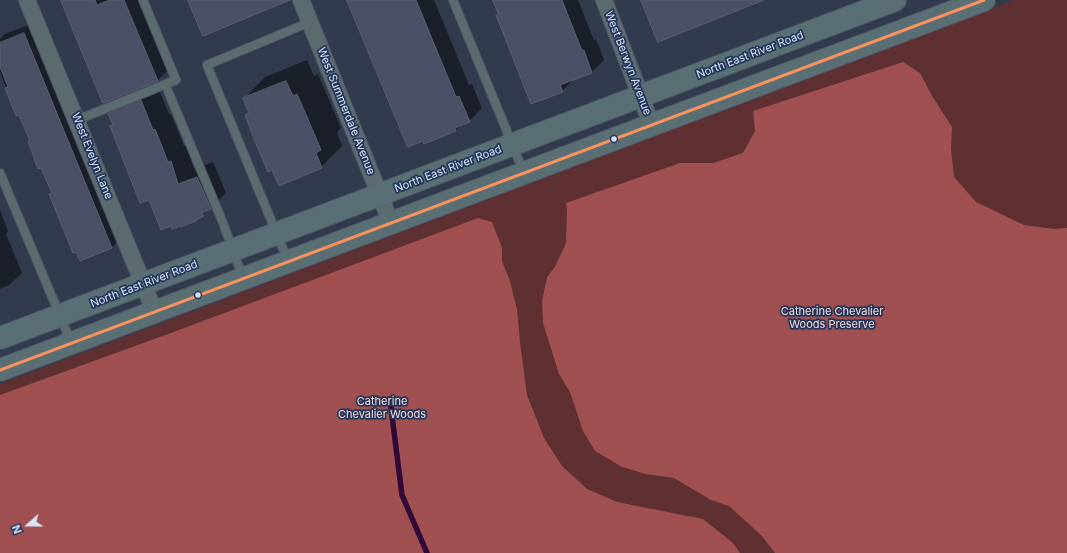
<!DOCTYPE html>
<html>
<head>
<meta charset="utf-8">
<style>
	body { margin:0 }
	#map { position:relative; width:1067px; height:553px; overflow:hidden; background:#323a4e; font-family:Inter,sans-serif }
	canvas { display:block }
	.north { position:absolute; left:8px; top:505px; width:40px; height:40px; -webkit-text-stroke:3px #25365b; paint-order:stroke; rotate:249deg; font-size:11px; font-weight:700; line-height:16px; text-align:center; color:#d8e4fb }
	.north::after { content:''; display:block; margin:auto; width:14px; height:18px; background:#d8e4fb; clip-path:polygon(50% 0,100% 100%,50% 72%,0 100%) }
</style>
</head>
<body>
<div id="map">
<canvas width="1067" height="553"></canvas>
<div class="north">N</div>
</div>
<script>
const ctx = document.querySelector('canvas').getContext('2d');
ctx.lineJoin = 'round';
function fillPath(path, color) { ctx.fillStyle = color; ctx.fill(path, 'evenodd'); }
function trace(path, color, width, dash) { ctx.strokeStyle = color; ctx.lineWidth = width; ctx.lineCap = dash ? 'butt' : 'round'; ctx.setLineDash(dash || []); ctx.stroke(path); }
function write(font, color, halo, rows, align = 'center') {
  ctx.font = font + ' Inter,sans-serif'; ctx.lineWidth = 3.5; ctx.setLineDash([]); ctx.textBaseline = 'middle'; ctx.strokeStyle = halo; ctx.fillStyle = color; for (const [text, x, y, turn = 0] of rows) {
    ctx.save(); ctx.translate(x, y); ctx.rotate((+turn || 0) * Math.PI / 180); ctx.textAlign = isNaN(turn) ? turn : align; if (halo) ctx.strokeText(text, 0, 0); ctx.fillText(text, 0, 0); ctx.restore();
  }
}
fillPath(new Path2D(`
	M 1014,0 L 1067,0 L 1067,553 L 0,553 L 0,384 Z`), '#5f3031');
fillPath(new Path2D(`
	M 903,62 L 920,73 L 932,96 L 952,127 L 951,149 L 954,177 L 976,202 L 1024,225 L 1054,229 L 1067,228 L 1067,553 L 775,553 L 762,536 L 729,506 L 711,500 L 674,478 L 646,474 L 622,467 L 595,451 L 583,431 L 570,392 L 559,374 L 543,323 L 542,301 L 547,277 L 555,267 L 566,243 L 567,211 L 566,203 L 680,163 L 713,163 L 743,153 L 755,131 L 753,111 Z
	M 478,218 L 492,222 L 502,248 L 502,261 L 510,281 L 517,309 L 520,342 L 527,395 L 544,438 L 562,466 L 587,489 L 617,502 L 703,519 L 733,543 L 740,553 L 0,553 L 0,395 L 179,330 Z`), '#a05050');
fillPath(new Path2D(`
	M 62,0 L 145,0 L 172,66 L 157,81 Z
	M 349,0 L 434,0 L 469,85 L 472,84 L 482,108 L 469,121 L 462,124 L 456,130 Z
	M 494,0 L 578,0 L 594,40 L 596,39 L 604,60 L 592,72 L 574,79 L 562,91 L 499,14 Z
	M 36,22 L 124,235 L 112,247 L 80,260 L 50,195 L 53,192 L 29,142 L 31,140 L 20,113 L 8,93 L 0,72 L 0,39 L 5,34 Z
	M 307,60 L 314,76 L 318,74 L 341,128 L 337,132 L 342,146 L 321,167 L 246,116 L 250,112 L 244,99 L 265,77 Z
	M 157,85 L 169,114 L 171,114 L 184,146 L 186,146 L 194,169 L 213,162 L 226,193 L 203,215 L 150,198 L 111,127 L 113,124 L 109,114 L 125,98 Z
	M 0,210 L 8,231 L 6,234 L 22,273 L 9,285 L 0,289 Z`), '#0007');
trace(new Path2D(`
	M 390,400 L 402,495 L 427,553`), '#310938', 5.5);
const building = new Path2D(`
	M 61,0 L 95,0 L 97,5 L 110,0 L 124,0 L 158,81 L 103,103 Z
	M 188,0 L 290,0 L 203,36 Z
	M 347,0 L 416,0 L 456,97 L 459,96 L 470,122 L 455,128 L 456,131 L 424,144 L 423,141 L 408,147 Z
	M 493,0 L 562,0 L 582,51 L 584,50 L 592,73 L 560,85 L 563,92 L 531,104 L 496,15 L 498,14 Z
	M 641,0 L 764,0 L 658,42 Z
	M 24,33 L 112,248 L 80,261 L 76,252 L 73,253 L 49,194 L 52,193 L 41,168 L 38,169 L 28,141 L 30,141 L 19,115 L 16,116 L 5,88 L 8,87 L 0,67 L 0,43 Z
	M 286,81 L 293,96 L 297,94 L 307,117 L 321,150 L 316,153 L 322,168 L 279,186 L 272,170 L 268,172 L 254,139 L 245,115 L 249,113 L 243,98 Z
	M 141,100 L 153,130 L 155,129 L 168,162 L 171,161 L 178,184 L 197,177 L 211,209 L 202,213 L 204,216 L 196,220 L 196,221 L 181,227 L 180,226 L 172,229 L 171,226 L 161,230 L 149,200 L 140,203 L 110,126 L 113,125 L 108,114 Z`);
fillPath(building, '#4c5067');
trace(building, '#5b5f70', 1);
const lane = new Path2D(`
	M 453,0 L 524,173
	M 168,91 L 223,223 L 243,278
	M 77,120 L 176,80 L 143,0
	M 0,173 L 71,342
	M 288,261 L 207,65 L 310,22`);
const street = new Path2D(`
	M 27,0 L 155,313
	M 301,0 L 391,223
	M 604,0 L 652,126`);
const secondary = new Path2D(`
	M 0,338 L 895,0
	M 0,370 L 984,0`);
trace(lane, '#4f5667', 10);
trace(street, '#4f5667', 18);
trace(secondary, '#4f5667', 24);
trace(lane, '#5c6b70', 8);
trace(street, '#5c6b70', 16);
trace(secondary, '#596f73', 22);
trace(new Path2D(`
	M 0,370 L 984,0`), '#fa915f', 3);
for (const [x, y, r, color] of [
	[614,139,3.5,"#d8e4fb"],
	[198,295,3.5,"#d8e4fb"]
]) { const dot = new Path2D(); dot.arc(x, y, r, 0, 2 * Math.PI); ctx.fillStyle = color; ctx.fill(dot); trace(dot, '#25365b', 1.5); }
write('11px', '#d8e4fb', '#25365b', [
	["North East River Road",750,55,-21],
	["West Berwyn Avenue",628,63,69],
	["West Summerdale Avenue",346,111,68],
	["West Evelyn Lane",92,156,68],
	["North East River Road",448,169,-21],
	["North East River Road",144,284,-21]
]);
write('11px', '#f6dad8', '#25365b', [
	["Catherine Chevalier",832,312],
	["Woods Preserve",832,325],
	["Catherine",382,402],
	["Chevalier Woods",382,415]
]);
</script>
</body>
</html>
